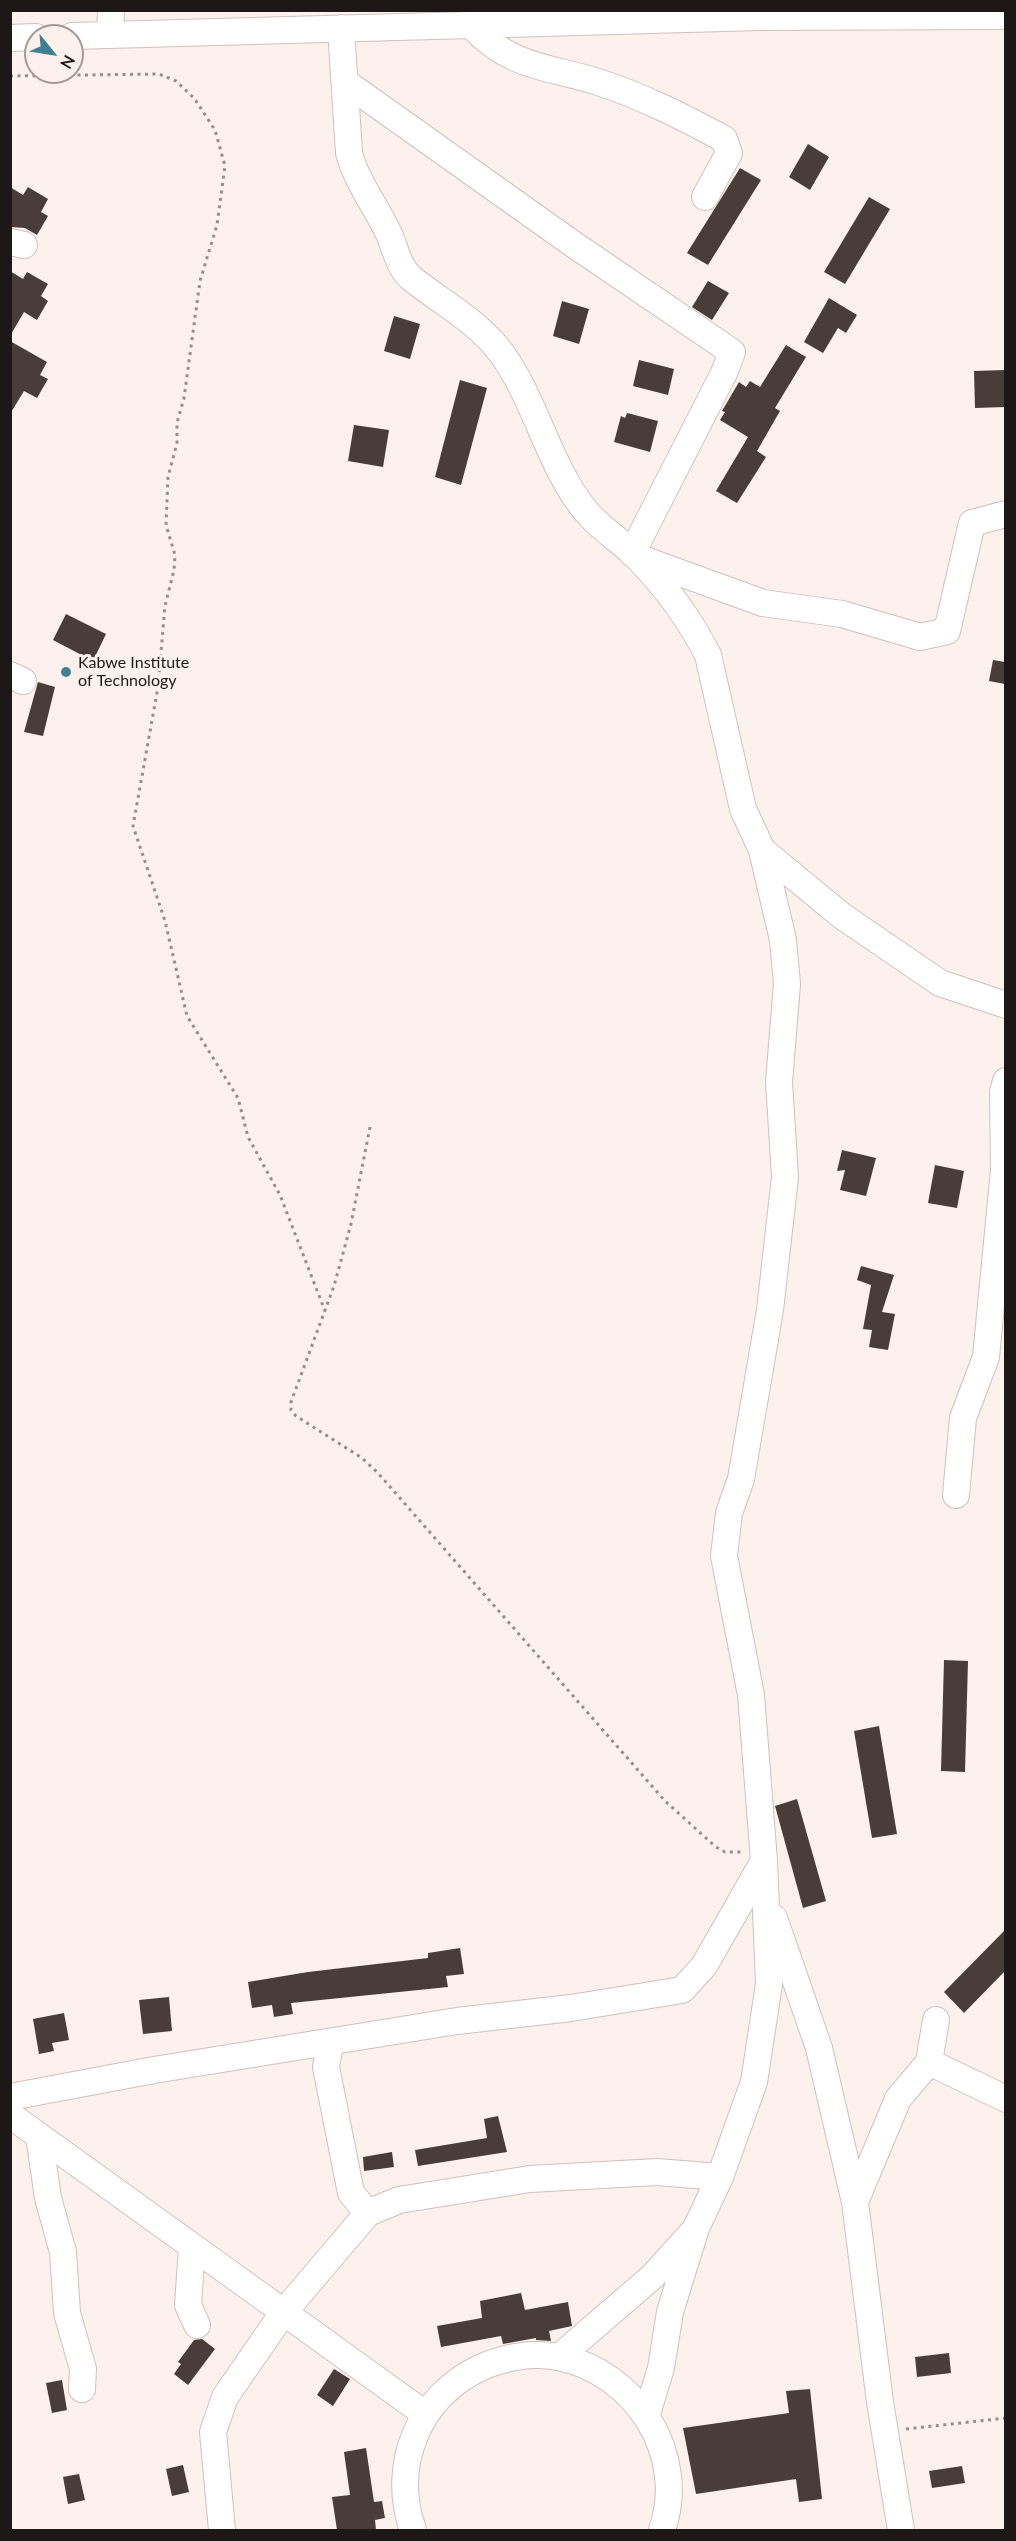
<!DOCTYPE html>
<html>
<head>
<meta charset="utf-8">
<style>
	body { margin:0 }
	#map { position:relative; width:1016px; height:2541px; overflow:hidden; background:#fdf1ed; font-family:Lato,sans-serif }
	canvas { display:block }
	.frame { position:absolute; inset:0; border:12px solid #1d1817; pointer-events:none }
	.north { position:absolute; left:24px; top:24px; width:60px; height:60px; box-sizing:border-box; background:#fdf1ed; border:2px solid #a39a97; border-radius:50%; rotate:120deg; font-size:16px; font-weight:700; line-height:24px; text-align:center; color:#1d1817 }
	.north::after { content:''; display:block; margin:auto; width:21px; height:27px; background:#3f8093; clip-path:polygon(50% 0,100% 100%,50% 72%,0 100%) }
</style>
</head>
<body>
<div id="map">
<canvas width="1016" height="2541"></canvas>
<div class="frame"></div>
<div class="north">N</div>
</div>
<script>
const ctx = document.querySelector('canvas').getContext('2d');
ctx.lineJoin = 'round';
function fillPath(path, color) { ctx.fillStyle = color; ctx.fill(path, 'evenodd'); }
function trace(path, color, width, dash) { ctx.strokeStyle = color; ctx.lineWidth = width; ctx.lineCap = dash ? 'butt' : 'round'; ctx.setLineDash(dash || []); ctx.stroke(path); }
function write(font, color, halo, rows, align = 'center') {
  ctx.font = font + ' Lato,sans-serif'; ctx.lineWidth = 6; ctx.setLineDash([]); ctx.textBaseline = 'middle'; ctx.strokeStyle = halo; ctx.fillStyle = color; for (const [text, x, y, turn = 0] of rows) {
    ctx.save(); ctx.translate(x, y); ctx.rotate((+turn || 0) * Math.PI / 180); ctx.textAlign = isNaN(turn) ? turn : align; if (halo) ctx.strokeText(text, 0, 0); ctx.fillText(text, 0, 0); ctx.restore();
  }
}
fillPath(new Path2D(`
	M 808,144 L 829,157 L 810,190 L 789,177 Z
	M 740,168 L 761,180 L 708,265 L 687,253 Z
	M 10,187 L 23,195 L 28,187 L 48,199 L 41,212 L 48,216 L 37,235 L 25,228 L 10,227 Z
	M 869,197 L 890,209 L 845,284 L 824,272 Z
	M 10,271 L 23,279 L 27,272 L 48,284 L 41,296 L 48,301 L 37,320 L 24,312 L 10,336 Z
	M 708,281 L 729,293 L 712,320 L 692,307 Z
	M 829,298 L 857,315 L 846,333 L 838,328 L 823,353 L 804,342 Z
	M 562,301 L 589,309 L 579,344 L 553,336 Z
	M 394,316 L 420,324 L 410,359 L 384,351 Z
	M 10,341 L 47,362 L 40,375 L 48,379 L 37,398 L 24,391 L 10,414 Z
	M 786,345 L 806,357 L 775,408 L 780,411 L 757,451 L 766,457 L 737,503 L 716,491 L 748,437 L 720,420 L 725,412 L 722,411 L 739,382 L 746,387 L 750,381 L 760,387 Z
	M 639,360 L 674,369 L 668,395 L 633,386 Z
	M 1005,370 L 1005,407 L 975,408 L 974,371 Z
	M 460,380 L 487,388 L 461,485 L 435,477 Z
	M 627,413 L 658,421 L 650,452 L 614,442 L 621,416 L 625,418 Z
	M 354,425 L 389,430 L 383,467 L 348,461 Z
	M 66,614 L 106,634 L 93,661 L 53,640 Z
	M 993,660 L 1005,662 L 1005,684 L 989,681 Z
	M 38,682 L 55,687 L 43,736 L 24,732 Z
	M 842,1150 L 876,1158 L 866,1196 L 840,1190 L 845,1170 L 837,1171 Z
	M 935,1165 L 964,1171 L 957,1208 L 928,1203 Z
	M 861,1266 L 894,1275 L 882,1312 L 895,1314 L 888,1350 L 869,1347 L 872,1330 L 863,1329 L 871,1285 L 857,1280 Z
	M 944,1660 L 968,1661 L 965,1772 L 941,1771 Z
	M 879,1726 L 897,1834 L 872,1838 L 854,1731 Z
	M 797,1799 L 826,1901 L 803,1908 L 775,1806 Z
	M 1005,1930 L 1005,1971 L 964,2013 L 944,1992 Z
	M 460,1948 L 464,1974 L 446,1976 L 448,1987 L 291,2003 L 293,2014 L 274,2017 L 272,2005 L 252,2008 L 248,1982 L 308,1972 L 428,1958 L 428,1953 Z
	M 169,1997 L 172,2031 L 143,2034 L 139,2000 Z
	M 64,2013 L 69,2040 L 52,2043 L 54,2051 L 39,2054 L 33,2019 Z
	M 498,2116 L 507,2152 L 418,2166 L 415,2150 L 487,2138 L 484,2119 Z
	M 392,2152 L 394,2167 L 364,2171 L 363,2157 Z
	M 521,2293 L 525,2310 L 568,2302 L 572,2326 L 549,2331 L 551,2341 L 536,2340 L 536,2338 L 503,2344 L 501,2336 L 441,2347 L 437,2326 L 482,2318 L 480,2301 Z
	M 202,2339 L 215,2349 L 188,2385 L 174,2374 L 181,2364 L 178,2362 L 194,2340 Z
	M 949,2353 L 951,2373 L 917,2377 L 915,2357 Z
	M 334,2369 L 350,2379 L 333,2406 L 317,2395 Z
	M 62,2380 L 67,2410 L 52,2413 L 46,2383 Z
	M 810,2389 L 822,2499 L 799,2502 L 796,2479 L 696,2494 L 683,2428 L 789,2413 L 786,2391 Z
	M 366,2448 L 374,2502 L 382,2501 L 385,2518 L 375,2520 L 376,2530 L 337,2530 L 332,2497 L 350,2495 L 344,2452 Z
	M 183,2465 L 189,2492 L 172,2496 L 166,2469 Z
	M 962,2466 L 965,2483 L 932,2488 L 929,2471 Z
	M 79,2474 L 85,2500 L 68,2504 L 63,2477 Z`), '#483d39');
const minor = new Path2D(`
	M 471,25 C 510,68 547,66 598,82 C 642,96 683,117 724,139 L 729,153 L 705,197
	M 341,28 L 349,153 C 357,183 376,206 389,234 C 396,250 398,266 411,278 C 442,303 478,321 502,354 C 536,401 549,466 585,510 C 600,529 623,542 639,559 C 667,588 690,620 708,655 L 743,809 L 762,850 L 842,916 L 940,983 L 1006,1005
	M 110,35 L 111,10
	M 72,36 L 760,17 L 1006,16
	M 10,38 L 36,37
	M 345,82 L 573,244 L 732,352 L 724,373 L 632,553
	M 10,242 L 24,245
	M 642,559 L 763,603 L 842,614 L 920,637 L 947,631 L 972,523 L 1006,514
	M 10,675 L 23,681
	M 956,1495 L 963,1418 L 986,1357 L 1004,1170 L 1003,1092 L 1006,1081
	M 774,1918 L 819,2048 L 855,2202 L 880,2402 L 901,2530
	M 330,2043 L 326,2067 L 351,2193 L 368,2213
	M 929,2062 L 1006,2099
	M 10,2097 L 154,2070 L 457,2021 L 571,2008 L 682,1990 L 704,1966 L 764,1861
	M 10,2115 L 425,2414
	M 39,2136 L 48,2198 L 63,2252 L 67,2313 L 83,2369 L 82,2389
	M 855,2202 L 898,2099 L 929,2062 L 936,2020
	M 192,2247 L 188,2305 L 197,2325
	M 559,2357 L 653,2276 L 692,2233
	M 647,2414 L 661,2368 L 670,2312 L 696,2228 L 720,2177 L 754,2082 L 769,1984 L 764,1861 L 751,1695 L 724,1556 L 729,1513 L 741,1479 L 770,1310 L 785,1177 L 779,1082 L 787,984 L 783,940 L 762,850
	M 222,2530 L 213,2432 L 225,2397 L 283,2313 L 368,2213 L 399,2200 L 530,2179 L 657,2172 L 720,2177
	M 413,2530 C 390,2464 419,2396 482,2367 C 505,2357 533,2352 558,2357 C 636,2372 688,2455 662,2530`);
trace(minor, '#cfc0bc', 28);
trace(new Path2D(`
	M 10,76 L 159,74 L 176,81 L 194,98 L 215,130 L 225,166 L 217,225 L 200,281 L 184,398 L 177,423 L 177,443 L 168,477 L 166,525 L 175,555 L 174,570 L 165,606 L 158,687 L 133,826 L 165,921 L 187,1016 L 238,1098 L 248,1137 L 280,1195 L 325,1311
	M 370,1127 L 351,1224 L 334,1286 L 291,1402 L 291,1410 L 296,1416 L 362,1458 L 378,1473 L 665,1801 L 716,1847 L 725,1852 L 741,1852
	M 906,2429 L 1006,2418`), '#968e8b', 3, [3, 4.5]);
trace(minor, '#fff', 26);
for (const [x, y, r, color] of [
	[66,672,6,"#3f8093"]
]) { const dot = new Path2D(); dot.arc(x, y, r, 0, 2 * Math.PI); ctx.fillStyle = color; ctx.fill(dot); trace(dot, '#fdf1ed', 2); }
write('16px', '#1d1817', '#fdf1ed', [
	["Kabwe Institute",78,663],
	["of Technology",78,681]
], 'left');
</script>
</body>
</html>
